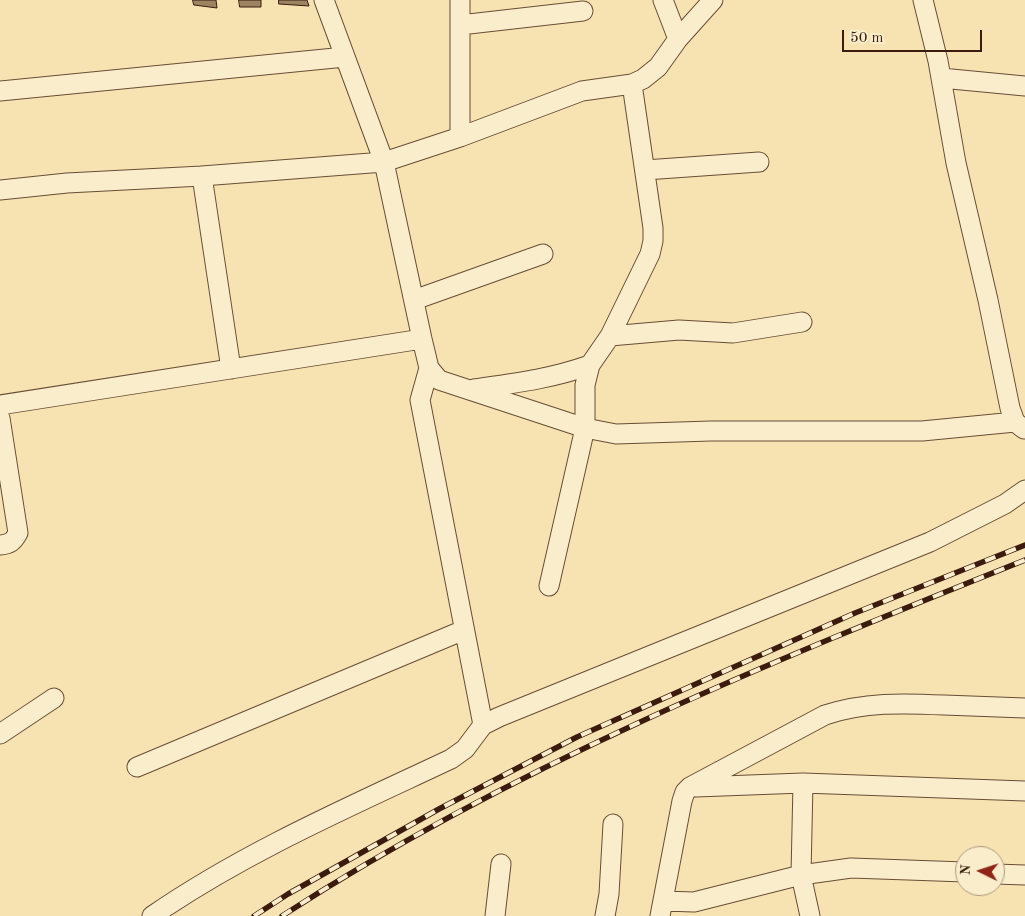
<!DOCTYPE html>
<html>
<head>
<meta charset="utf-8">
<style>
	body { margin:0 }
	#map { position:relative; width:1025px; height:916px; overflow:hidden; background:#f6e3b1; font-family:"Old Standard TT",serif }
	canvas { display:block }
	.north { position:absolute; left:955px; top:846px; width:50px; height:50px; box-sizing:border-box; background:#f9edcc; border:1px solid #ad9980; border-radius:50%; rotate:274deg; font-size:14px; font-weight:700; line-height:20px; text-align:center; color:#3a1b0d }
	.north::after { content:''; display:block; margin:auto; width:18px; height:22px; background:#8f2418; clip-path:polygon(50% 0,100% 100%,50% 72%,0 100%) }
	.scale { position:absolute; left:842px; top:30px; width:140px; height:22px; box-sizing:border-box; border:2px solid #3a1b0d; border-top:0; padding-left:6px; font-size:15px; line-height:18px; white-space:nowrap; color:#3a1b0d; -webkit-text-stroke:4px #f9edcc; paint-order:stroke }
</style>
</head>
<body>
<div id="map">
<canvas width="1025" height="916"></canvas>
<div class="north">N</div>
<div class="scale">50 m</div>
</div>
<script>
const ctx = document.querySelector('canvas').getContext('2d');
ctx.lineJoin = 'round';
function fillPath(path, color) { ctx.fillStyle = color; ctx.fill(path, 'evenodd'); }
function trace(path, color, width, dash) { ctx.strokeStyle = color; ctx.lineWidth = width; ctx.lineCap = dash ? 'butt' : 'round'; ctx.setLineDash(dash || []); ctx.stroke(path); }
const building = new Path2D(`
	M 193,0 L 216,0 L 217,8 L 194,5 Z
	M 239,0 L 261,0 L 261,7 L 240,7 Z
	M 279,0 L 307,0 L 309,6 L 279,4 Z`);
fillPath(building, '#9c8362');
trace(building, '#3a1b0d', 1);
const street = new Path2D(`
	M 324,0 L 384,162 L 422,339 L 429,368 L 439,380 L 585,428 L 616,434 L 711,431 L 922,431 L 1015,422
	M 663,0 L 678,39
	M 923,0 L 938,61 L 956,163 L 988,300 L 1010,408 L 1015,422 L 1024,429
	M 460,25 L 583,11
	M 941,78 L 1025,86
	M 0,91 L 345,57
	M 460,137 L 460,0
	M 645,170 L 759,162
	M 202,176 L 231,369
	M 0,190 L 67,183 L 202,176 L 384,162 L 460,137 L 582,91 L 632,84 L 643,79 L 658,67 L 678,39 L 713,0
	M 414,300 L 543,254
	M 610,336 L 679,330 L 733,333 L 802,322
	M 429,368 L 420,400 L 483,725
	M 474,389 C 516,383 550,379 590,365
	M 0,405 L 422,339
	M 0,418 L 18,533 C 13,542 10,544 0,545
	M 549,586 L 585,428 L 585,385 L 590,365 L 610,336 L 650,254 L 653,241 L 653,228 L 632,84
	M 0,734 L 54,698
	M 137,767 L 464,630
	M 803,783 L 801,875 L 810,916
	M 696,787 L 803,783 L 1025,791
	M 995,874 L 1025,875
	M 663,901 L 694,902 L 801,875 L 851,868 L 965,872
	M 152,916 C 245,852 349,807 451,759 L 465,749 L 483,725 L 499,717 L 930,542 L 1005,504 L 1025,490
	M 495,916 L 501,864
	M 605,916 L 609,894 L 613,824
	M 660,916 L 682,801 L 685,792 L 690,787 L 825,715 C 864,702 903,703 944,705 C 971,706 998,707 1025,708`);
trace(street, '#694d36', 21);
trace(street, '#f9edcc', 19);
const rail = new Path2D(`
	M 254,916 L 288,894 L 439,809 L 577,737 L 855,613 L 1025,545
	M 282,916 C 513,766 770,662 1025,560`);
trace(rail, '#3a1b0d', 5.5);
trace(rail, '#f9edcc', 4, [11]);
</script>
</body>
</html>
